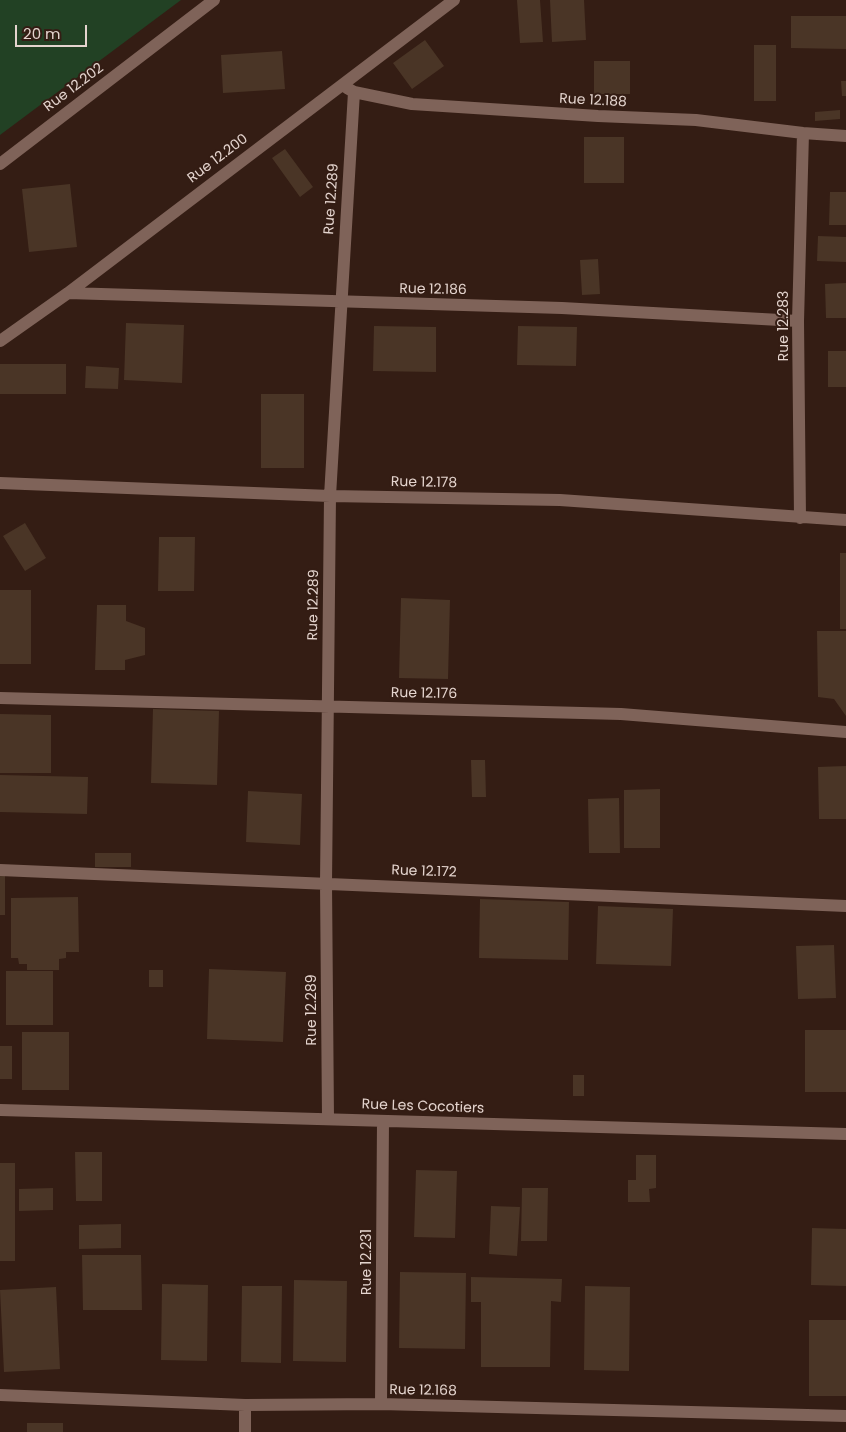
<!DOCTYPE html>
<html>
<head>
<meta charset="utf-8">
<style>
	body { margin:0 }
	#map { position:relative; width:846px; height:1432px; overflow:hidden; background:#341d14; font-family:Poppins,sans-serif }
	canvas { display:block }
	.scale { position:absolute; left:15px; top:25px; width:72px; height:22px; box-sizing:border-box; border:2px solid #e4d4ce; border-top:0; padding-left:6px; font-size:15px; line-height:18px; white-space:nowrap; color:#e4d4ce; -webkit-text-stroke:4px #341d14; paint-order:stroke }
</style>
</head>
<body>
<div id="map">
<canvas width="846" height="1432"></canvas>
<div class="scale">20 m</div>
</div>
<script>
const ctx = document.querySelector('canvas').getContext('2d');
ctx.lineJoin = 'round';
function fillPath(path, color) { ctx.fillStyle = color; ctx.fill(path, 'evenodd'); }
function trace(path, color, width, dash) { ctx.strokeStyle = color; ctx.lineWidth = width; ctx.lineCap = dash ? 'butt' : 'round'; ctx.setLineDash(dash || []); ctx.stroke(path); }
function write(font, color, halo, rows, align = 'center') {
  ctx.font = font + ' Poppins,sans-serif'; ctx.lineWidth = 4; ctx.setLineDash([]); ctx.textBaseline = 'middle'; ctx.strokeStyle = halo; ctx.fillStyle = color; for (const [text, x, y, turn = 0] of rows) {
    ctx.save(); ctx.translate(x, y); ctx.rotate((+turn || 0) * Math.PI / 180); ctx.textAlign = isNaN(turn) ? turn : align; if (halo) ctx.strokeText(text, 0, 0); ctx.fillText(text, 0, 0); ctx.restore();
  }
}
fillPath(new Path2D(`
	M 0,0 L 181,0 L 0,135 Z`), '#224124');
fillPath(new Path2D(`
	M 517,0 L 540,0 L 543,42 L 520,43 Z
	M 550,0 L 584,0 L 586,40 L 552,42 Z
	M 791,16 L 846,16 L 846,49 L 791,48 Z
	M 425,40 L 444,66 L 412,89 L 393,63 Z
	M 754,45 L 776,45 L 776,101 L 754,101 Z
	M 282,51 L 285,89 L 223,93 L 221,55 Z
	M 594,61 L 630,61 L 630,94 L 594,94 Z
	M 841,81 L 846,81 L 846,96 L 842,96 Z
	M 840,110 L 840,119 L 815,121 L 815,112 Z
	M 584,137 L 624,137 L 624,183 L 584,183 Z
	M 285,149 L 313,187 L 300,197 L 272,158 Z
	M 70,184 L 77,247 L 29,252 L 22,189 Z
	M 830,192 L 846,192 L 846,225 L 829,225 Z
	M 818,236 L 846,237 L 846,262 L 817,261 Z
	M 598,259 L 600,294 L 582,295 L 580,260 Z
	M 846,283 L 846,318 L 826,318 L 825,284 Z
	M 126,323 L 184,325 L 182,383 L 124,380 Z
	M 374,326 L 436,327 L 436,372 L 373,371 Z
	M 518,326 L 577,327 L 576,366 L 517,365 Z
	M 828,351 L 846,351 L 846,387 L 828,387 Z
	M 0,364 L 66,364 L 66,394 L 0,394 Z
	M 86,366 L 119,368 L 118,389 L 85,388 Z
	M 261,394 L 304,394 L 304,468 L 261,468 Z
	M 25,523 L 46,558 L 25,571 L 3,536 Z
	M 159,537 L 195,537 L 194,591 L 158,591 Z
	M 840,553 L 846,553 L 846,629 L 840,629 Z
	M 0,590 L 31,590 L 31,664 L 0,664 Z
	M 401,598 L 450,600 L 448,679 L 399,678 Z
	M 97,605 L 126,605 L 126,621 L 145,628 L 145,655 L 125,660 L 125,670 L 95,670 Z
	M 817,631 L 846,631 L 846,716 L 834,699 L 818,697 Z
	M 153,709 L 219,711 L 217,785 L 151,783 Z
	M 0,714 L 51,715 L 51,773 L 0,773 Z
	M 471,760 L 485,760 L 486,797 L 472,797 Z
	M 846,766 L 846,819 L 819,819 L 818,767 Z
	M 0,775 L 88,777 L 87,814 L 0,812 Z
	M 660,789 L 660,848 L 624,848 L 624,790 Z
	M 248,791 L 302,794 L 300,845 L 246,842 Z
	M 619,798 L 620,853 L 589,853 L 588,799 Z
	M 95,853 L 131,853 L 131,867 L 95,867 Z
	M 0,872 L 5,872 L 5,915 L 0,915 Z
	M 78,897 L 79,952 L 66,952 L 66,958 L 59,959 L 59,970 L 27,970 L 27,964 L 19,964 L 18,958 L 11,958 L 11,898 Z
	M 480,899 L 569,902 L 568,960 L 479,958 Z
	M 598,906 L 673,909 L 671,966 L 596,964 Z
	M 834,945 L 836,998 L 798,999 L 796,946 Z
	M 209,969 L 286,972 L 283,1042 L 207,1039 Z
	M 149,970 L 163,970 L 163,987 L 149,987 Z
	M 6,971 L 53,971 L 53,1025 L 6,1025 Z
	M 805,1030 L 846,1030 L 846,1092 L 805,1092 Z
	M 22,1032 L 69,1032 L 69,1090 L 22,1090 Z
	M 0,1046 L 12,1046 L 12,1079 L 0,1079 Z
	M 573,1075 L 584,1075 L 584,1096 L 573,1096 Z
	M 75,1152 L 102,1152 L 102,1201 L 76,1201 Z
	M 636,1155 L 656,1155 L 656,1188 L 649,1189 L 650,1202 L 628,1202 L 628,1180 L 636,1180 Z
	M 0,1163 L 15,1163 L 15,1261 L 0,1261 Z
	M 416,1170 L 457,1171 L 455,1238 L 414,1237 Z
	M 53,1188 L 53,1210 L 19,1211 L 19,1189 Z
	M 522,1188 L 548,1188 L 547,1241 L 521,1241 Z
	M 491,1206 L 520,1207 L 517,1256 L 489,1254 Z
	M 121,1224 L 121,1248 L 79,1249 L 79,1225 Z
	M 812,1228 L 846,1229 L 846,1286 L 811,1285 Z
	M 82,1255 L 141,1255 L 142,1310 L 83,1310 Z
	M 400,1272 L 466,1273 L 465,1349 L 399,1348 Z
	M 471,1277 L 562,1279 L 561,1302 L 551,1301 L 550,1367 L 481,1367 L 481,1302 L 471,1302 Z
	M 294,1280 L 347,1281 L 346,1362 L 293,1361 Z
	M 162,1284 L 208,1285 L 207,1361 L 161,1360 Z
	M 242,1286 L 282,1286 L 281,1363 L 241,1362 Z
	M 585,1286 L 630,1287 L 629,1371 L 584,1370 Z
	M 56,1287 L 60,1369 L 4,1372 L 0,1290 Z
	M 809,1320 L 846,1320 L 846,1396 L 809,1396 Z
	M 27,1423 L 63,1423 L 63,1432 L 27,1432 Z`), '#4a3526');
trace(new Path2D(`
	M 347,88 L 354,92 L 412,104 L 598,116 L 696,120 L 803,133 L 846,136
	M 0,164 L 214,0
	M 68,293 L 562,308 L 798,321
	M 0,341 L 68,293 L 454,0
	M 0,483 L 330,496 L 560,500 L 846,520
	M 800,518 L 798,321 L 803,133
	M 0,698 L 621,714 L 846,732
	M 0,870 L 846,906
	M 0,1110 L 846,1134
	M 328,1119 L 326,883 L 330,496 L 354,92
	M 0,1395 L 245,1405 L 381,1404 L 846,1416
	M 381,1404 L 383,1121
	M 245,1432 L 245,1405`), '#7f6359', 12);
write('14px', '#e4d4ce', '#341d14', [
	["Rue 12.202",74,88,-37],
	["Rue 12.188",593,101,3],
	["Rue 12.200",218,159,-37],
	["Rue 12.289",332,199,-86],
	["Rue 12.186",433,290,1],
	["Rue 12.283",784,326,-90],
	["Rue 12.178",424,483,1],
	["Rue 12.289",314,605,-89],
	["Rue 12.176",424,694,1],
	["Rue 12.172",424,872,2],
	["Rue 12.289",312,1010,-90],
	["Rue Les Cocotiers",423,1107,2],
	["Rue 12.231",367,1262,-90],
	["Rue 12.168",423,1391,1]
]);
</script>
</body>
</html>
